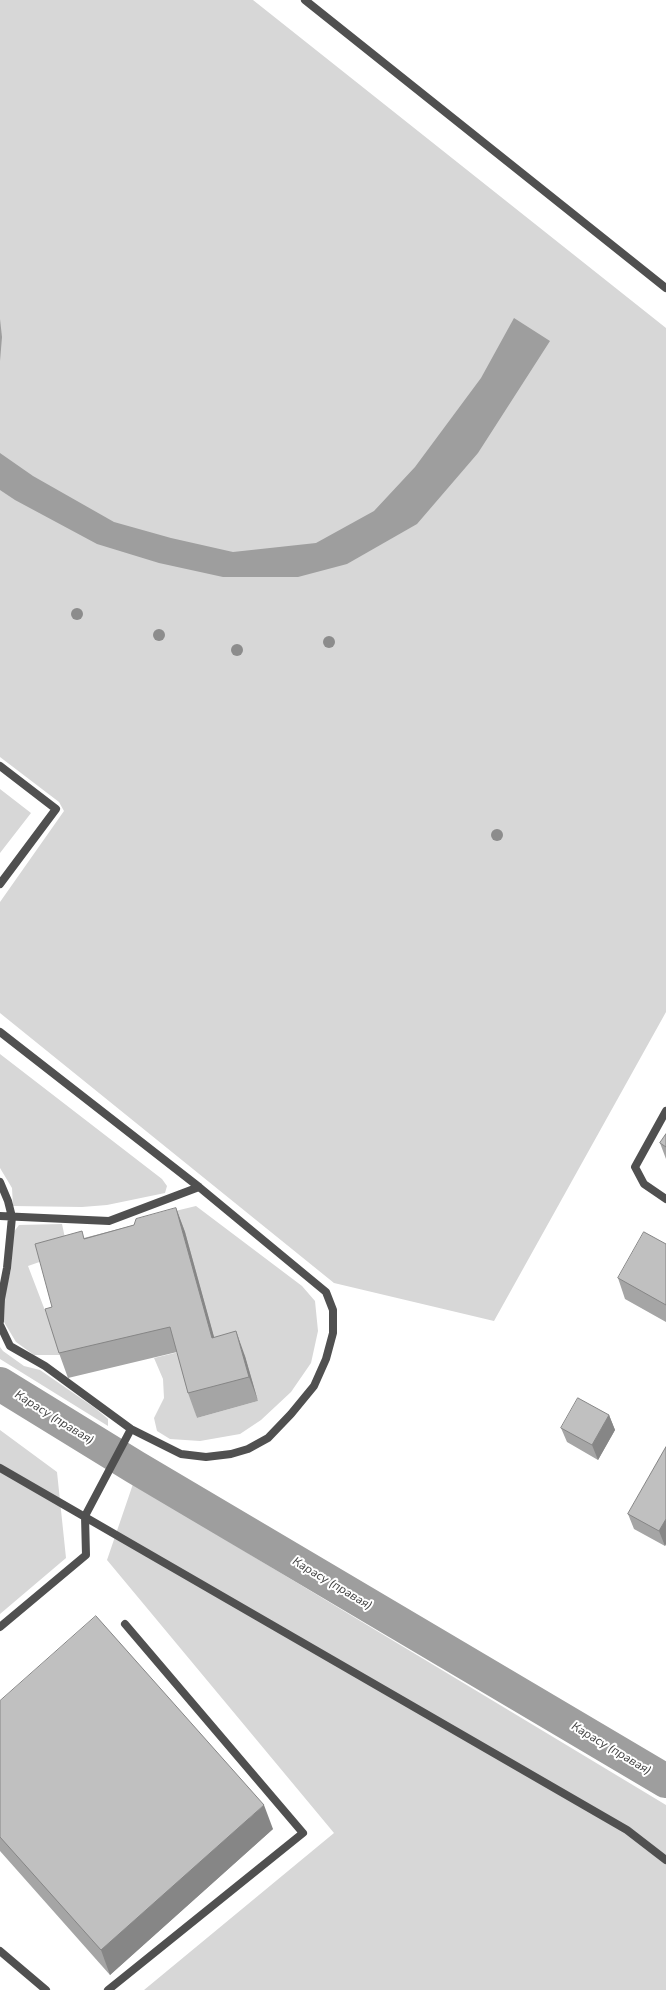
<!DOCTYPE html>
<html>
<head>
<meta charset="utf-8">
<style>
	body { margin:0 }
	canvas { display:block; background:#fff }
</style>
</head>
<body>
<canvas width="666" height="1990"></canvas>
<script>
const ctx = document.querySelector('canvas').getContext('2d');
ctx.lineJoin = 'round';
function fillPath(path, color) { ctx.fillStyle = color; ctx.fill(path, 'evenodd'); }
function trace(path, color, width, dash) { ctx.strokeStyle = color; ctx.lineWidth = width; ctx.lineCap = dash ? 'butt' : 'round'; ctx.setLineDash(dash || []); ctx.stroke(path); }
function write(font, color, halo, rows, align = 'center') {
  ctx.font = font + ' "Nunito Sans",sans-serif'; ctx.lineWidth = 4; ctx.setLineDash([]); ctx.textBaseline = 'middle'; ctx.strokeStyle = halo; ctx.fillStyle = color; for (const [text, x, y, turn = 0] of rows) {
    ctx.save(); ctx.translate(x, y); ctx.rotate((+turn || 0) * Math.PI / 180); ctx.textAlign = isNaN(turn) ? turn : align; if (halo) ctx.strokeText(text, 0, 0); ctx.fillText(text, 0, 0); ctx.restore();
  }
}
fillPath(new Path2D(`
	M 0,0 L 253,0 L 666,328 L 666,1012 L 494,1321 L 334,1283 L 0,1013 L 0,902 L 64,811 L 59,802 L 0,757 Z
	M 0,789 L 31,813 L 0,853 Z
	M 0,1054 L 162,1179 L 167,1186 L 165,1193 L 107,1205 L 82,1207 L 13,1206 L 12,1188 L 0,1168 Z
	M 196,1206 L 302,1286 L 315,1301 L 318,1331 L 311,1363 L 291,1392 L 261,1420 L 240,1434 L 200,1441 L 170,1439 L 157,1431 L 154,1418 L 164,1398 L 163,1379 L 154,1358 L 179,1352 L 197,1418 L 258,1401 L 245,1356 L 221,1362 L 185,1233 L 138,1220 Z
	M 62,1224 L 68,1252 L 28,1266 L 54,1334 L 61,1355 L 34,1355 L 16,1342 L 4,1322 L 5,1292 L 11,1270 L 13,1233 L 19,1225 Z
	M 0,1347 L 3,1351 L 24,1366 L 40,1370 L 95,1408 L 108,1419 L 108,1426 L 0,1359 Z
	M 0,1430 L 57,1472 L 66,1558 L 0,1614 Z
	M 133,1484 L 666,1805 L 666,1990 L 144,1990 L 334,1833 L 107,1560 Z`), '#d7d7d7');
fillPath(new Path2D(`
	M 514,318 L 550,341 L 478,453 L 417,524 L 347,564 L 298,577 L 223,577 L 159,563 L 97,544 L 15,500 L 0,490 L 0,453 L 33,476 L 114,522 L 171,538 L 233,552 L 316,543 L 374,511 L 415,467 L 481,378 Z
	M 0,319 L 2,337 L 0,361 Z`), '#9e9e9e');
trace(new Path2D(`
	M 0,1384 L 135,1467 L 666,1781`), '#9e9e9e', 34);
trace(new Path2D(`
	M 305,0 L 666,288
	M 0,766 L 56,809 L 0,884
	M 0,1032 L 199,1187 L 326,1292 L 333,1310 L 333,1333 L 326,1359 L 314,1386 L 291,1414 L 268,1438 L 248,1449 L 231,1454 L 206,1457 L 181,1454 L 131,1429 L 45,1366 L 10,1346 L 0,1325
	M 0,1182 L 8,1201 L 12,1217 L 7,1268 L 1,1299 L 0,1321
	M 0,1216 L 109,1221 L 199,1187
	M 0,1468 L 627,1830 L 666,1860
	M 0,1627 L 86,1555 L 85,1516 L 131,1429
	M 0,1951 L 46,1990
	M 108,1990 L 303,1833 L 125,1624`), '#505050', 8);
trace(new Path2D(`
	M 666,1111 L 635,1167 L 644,1184 L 666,1199`), '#505050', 8);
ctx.fillStyle = '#8c8c8c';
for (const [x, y] of [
	[77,614],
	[159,635],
	[329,642],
	[237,650],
	[497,835]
]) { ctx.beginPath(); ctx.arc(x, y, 6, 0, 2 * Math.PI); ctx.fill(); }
fillPath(new Path2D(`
	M 666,1134 L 666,1159 L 660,1143 Z
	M 176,1208 L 185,1232 L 214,1337 L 245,1356 L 258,1401 L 197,1418 L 188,1393 L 177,1352 L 68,1378 L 59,1353 L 52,1307 L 84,1238 L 134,1225 Z
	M 666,1244 L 666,1322 L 625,1299 L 618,1278 Z
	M 609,1415 L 615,1430 L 598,1460 L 567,1442 L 561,1428 Z
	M 666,1447 L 666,1544 L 665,1546 L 634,1529 L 628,1514 Z
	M 0,1701 L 273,1829 L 110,1975 L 0,1851 Z`), '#a5a5a5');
fillPath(new Path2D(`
	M 176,1208 L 185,1232 L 221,1362 L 212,1338 Z
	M 236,1331 L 245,1356 L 258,1401 L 249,1377 Z
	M 609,1415 L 615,1430 L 598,1460 L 592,1445 Z
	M 666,1519 L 666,1544 L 665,1546 L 659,1531 Z
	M 264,1805 L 273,1829 L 110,1975 L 101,1950 Z`), '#868686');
const building = new Path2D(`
	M 666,1134 L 666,1147 L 660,1143 Z
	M 176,1208 L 212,1338 L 236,1331 L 249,1377 L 188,1393 L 170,1327 L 59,1353 L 45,1309 L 52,1307 L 35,1244 L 82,1231 L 84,1239 L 134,1225 L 136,1219 Z
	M 644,1232 L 666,1244 L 666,1305 L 618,1278 Z
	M 578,1398 L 609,1415 L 592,1445 L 561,1428 Z
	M 666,1447 L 666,1519 L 659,1531 L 628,1514 Z
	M 96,1616 L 264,1805 L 101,1950 L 0,1837 L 0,1701 Z`);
fillPath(building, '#c0c0c0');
trace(building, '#868686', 1);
write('italic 12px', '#3f3f3f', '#fff', [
	["Карасу (правая)",54,1418,32],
	["Карасу (правая)",332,1584,31],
	["Карасу (правая)",611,1749,31]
]);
</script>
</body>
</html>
